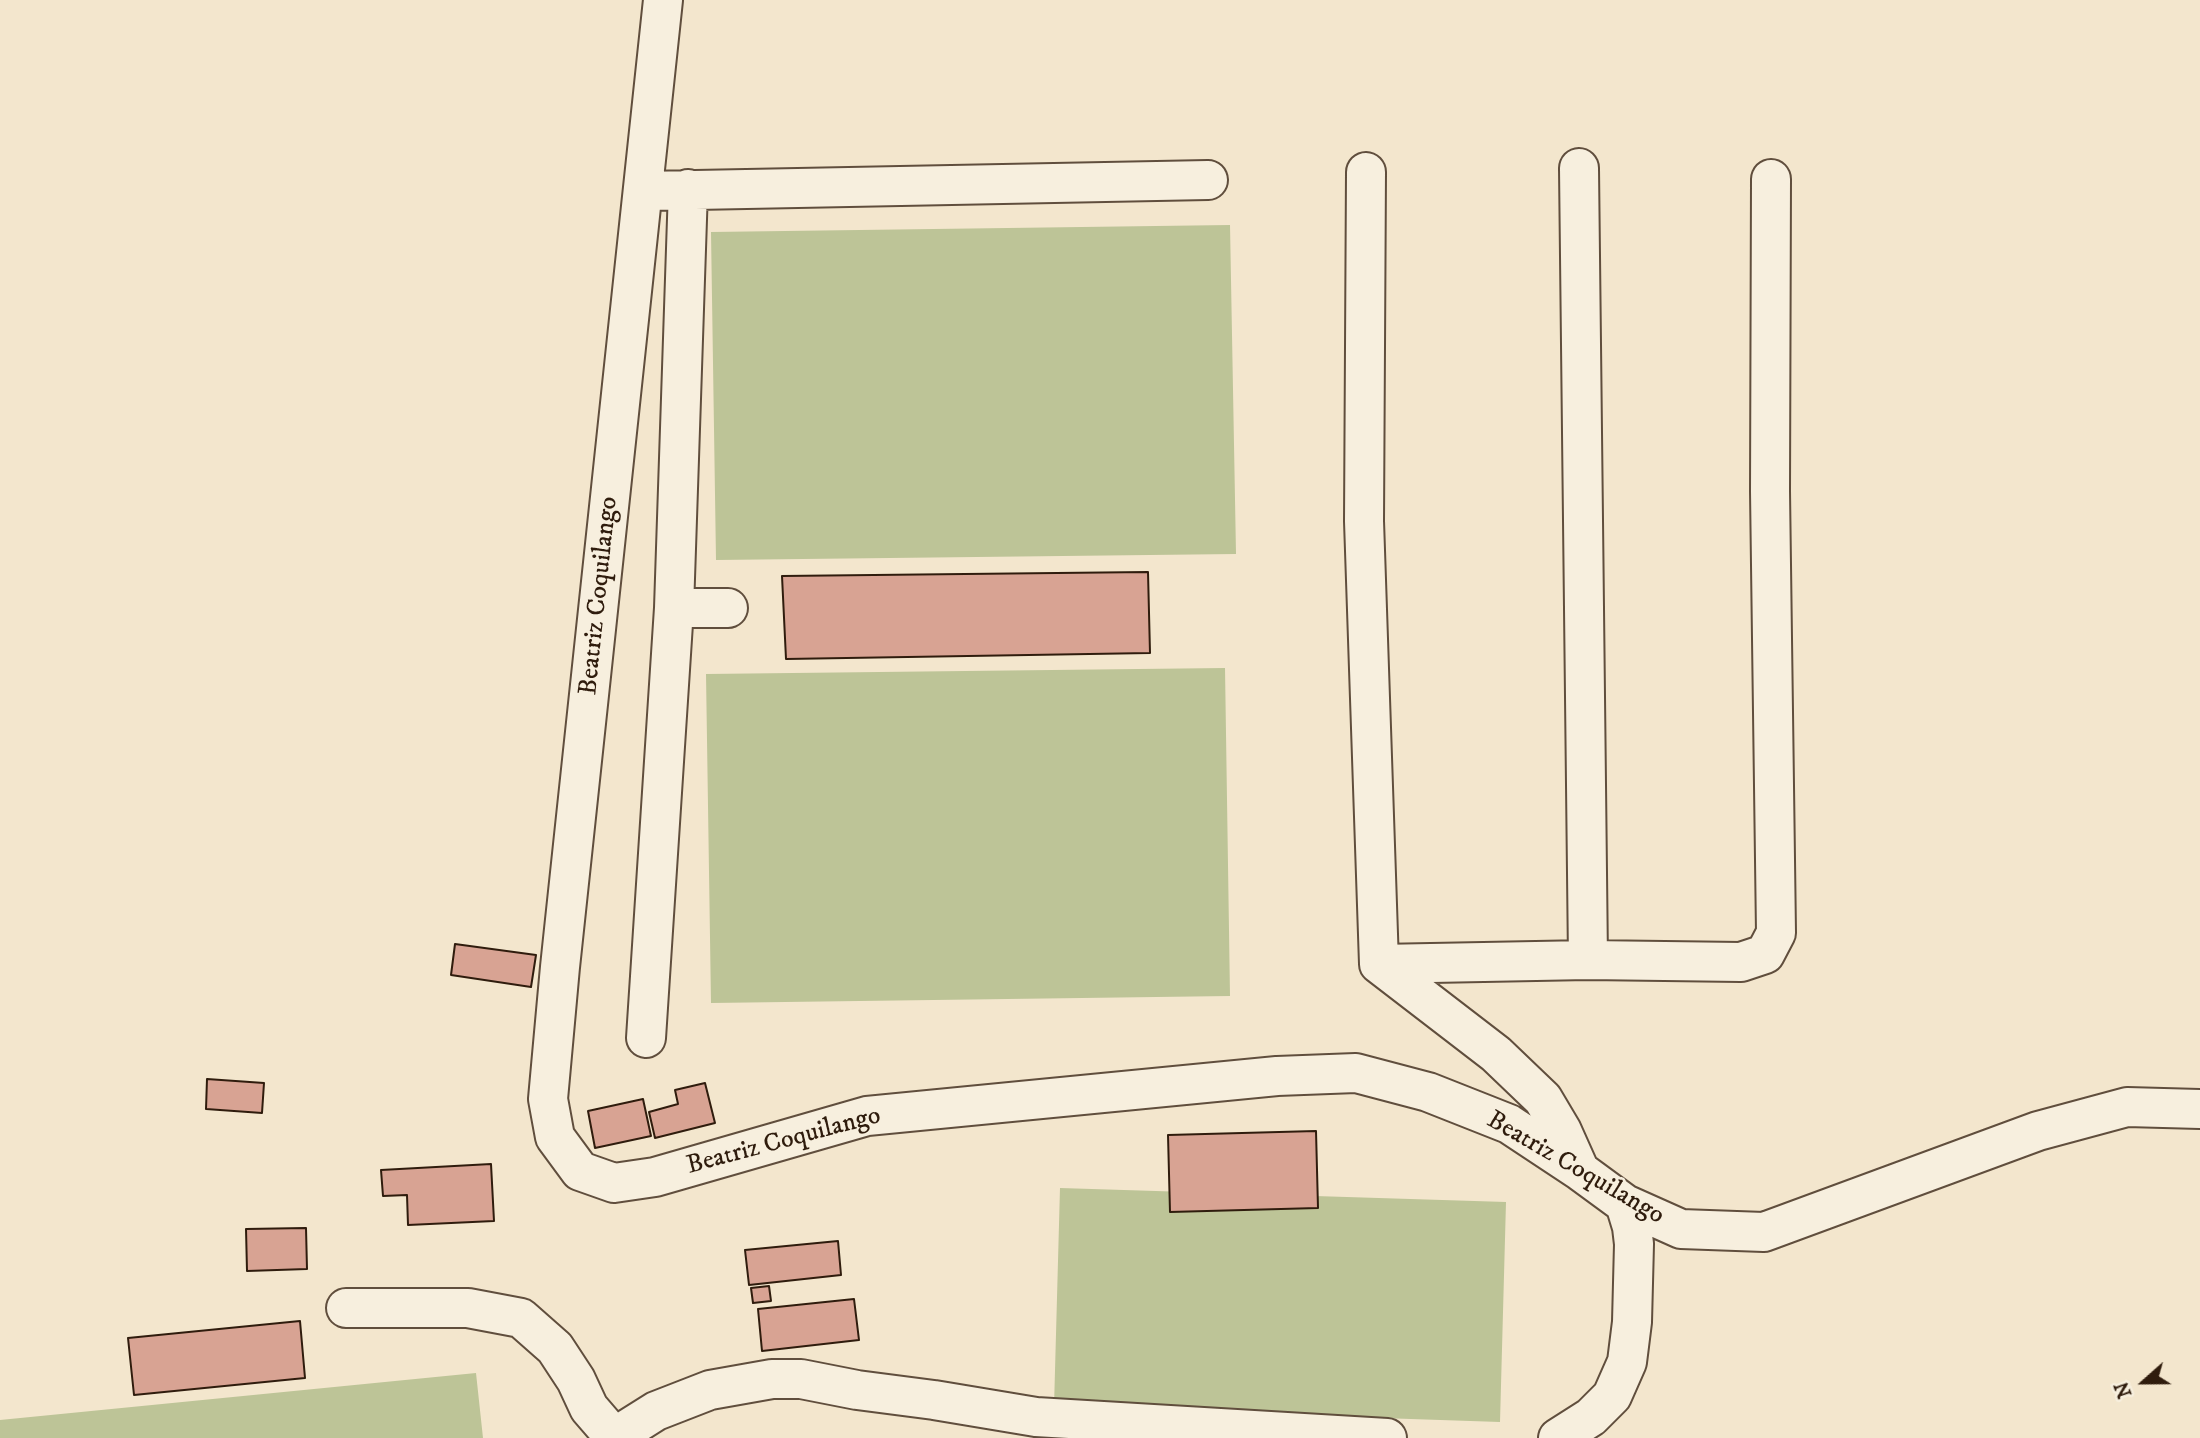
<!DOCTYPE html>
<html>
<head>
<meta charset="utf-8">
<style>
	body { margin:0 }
	#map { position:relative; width:2200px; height:1438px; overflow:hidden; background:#f3e6cd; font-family:"IM FELL DW Pica",serif }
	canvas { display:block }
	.north { position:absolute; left:2109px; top:1347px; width:70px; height:70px; -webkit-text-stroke:5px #f7efde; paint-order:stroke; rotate:249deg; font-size:19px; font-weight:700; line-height:28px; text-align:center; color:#2f1c0d }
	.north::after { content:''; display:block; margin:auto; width:24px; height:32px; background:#2f1c0d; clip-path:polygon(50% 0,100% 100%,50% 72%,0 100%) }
</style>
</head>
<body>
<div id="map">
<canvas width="2200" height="1438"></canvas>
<div class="north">N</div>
</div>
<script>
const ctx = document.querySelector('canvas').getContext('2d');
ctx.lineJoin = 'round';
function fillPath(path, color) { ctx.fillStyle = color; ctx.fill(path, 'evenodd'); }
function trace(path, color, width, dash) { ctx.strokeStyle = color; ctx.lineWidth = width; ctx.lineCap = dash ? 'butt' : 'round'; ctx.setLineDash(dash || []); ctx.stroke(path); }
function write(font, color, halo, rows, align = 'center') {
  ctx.font = font + ' "IM FELL DW Pica",serif'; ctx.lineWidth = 5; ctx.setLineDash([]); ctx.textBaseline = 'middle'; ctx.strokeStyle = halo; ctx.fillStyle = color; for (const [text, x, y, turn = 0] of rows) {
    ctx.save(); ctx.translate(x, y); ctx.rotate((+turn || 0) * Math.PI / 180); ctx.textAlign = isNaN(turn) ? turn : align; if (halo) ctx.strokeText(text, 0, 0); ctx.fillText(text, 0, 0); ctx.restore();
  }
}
fillPath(new Path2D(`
	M 1230,225 L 1236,554 L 716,560 L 711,232 Z
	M 1225,668 L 1230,996 L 711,1003 L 706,674 Z
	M 1060,1188 L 1506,1202 L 1500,1422 L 1054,1407 Z
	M 476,1373 L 483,1438 L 0,1438 L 0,1420 Z`), '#bdc497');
const building = new Path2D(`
	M 1148,572 L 1150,653 L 786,659 L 782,576 Z
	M 455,944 L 536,955 L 531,987 L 451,975 Z
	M 207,1079 L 264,1083 L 262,1113 L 206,1109 Z
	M 705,1083 L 715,1123 L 655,1138 L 649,1112 L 678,1104 L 675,1090 Z
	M 643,1099 L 651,1136 L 595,1148 L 588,1111 Z
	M 1316,1131 L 1318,1208 L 1170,1212 L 1168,1135 Z
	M 491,1164 L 494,1221 L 408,1225 L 407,1195 L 383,1196 L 381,1170 Z
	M 306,1228 L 307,1269 L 247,1271 L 246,1229 Z
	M 838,1241 L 841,1275 L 749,1285 L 745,1250 Z
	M 769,1286 L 771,1301 L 753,1303 L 751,1288 Z
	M 854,1299 L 859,1340 L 762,1351 L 758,1309 Z
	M 300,1321 L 305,1378 L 134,1395 L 128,1338 Z`);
fillPath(building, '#d8a393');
trace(building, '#2f1c0d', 2);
const minor = new Path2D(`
	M 663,0 L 560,967 L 548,1099 L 555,1137 L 580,1171 L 614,1183 L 655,1177 L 867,1116 L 1277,1076 L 1356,1073 L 1428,1092 L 1509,1124 L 1580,1171 L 1625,1204 L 1681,1229 L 1764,1232 L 2038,1131 L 2127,1107 L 2200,1109
	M 1579,168 L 1588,960
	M 1366,172 L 1364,521 L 1379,964 L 1496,1054 L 1543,1099 L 1562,1131 L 1579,1169
	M 688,189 L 674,608 L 728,608
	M 644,191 L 1208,180
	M 1379,964 L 1588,960 L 1741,962 L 1765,954 L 1776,933 L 1770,491 L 1771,179
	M 646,1038 L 674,608
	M 346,1308 L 468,1308 L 521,1318 L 555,1348 L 576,1380 L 589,1408 L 614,1437
	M 613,1438 L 656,1411 L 710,1390 L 772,1379 L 801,1379 L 857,1390 L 934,1400 L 1036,1417 L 1387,1438
	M 1558,1438 L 1591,1417 L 1612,1396 L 1627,1362 L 1632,1322 L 1634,1244 L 1632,1227 L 1625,1204`);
trace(minor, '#604e3d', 42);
trace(minor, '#f7efde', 38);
write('26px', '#2f1c0d', '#f7efde', [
	["Beatriz Coquilango",600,596,-84],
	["Beatriz Coquilango",784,1142,-15],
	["Beatriz Coquilango",1575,1169,30]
]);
</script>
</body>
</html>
